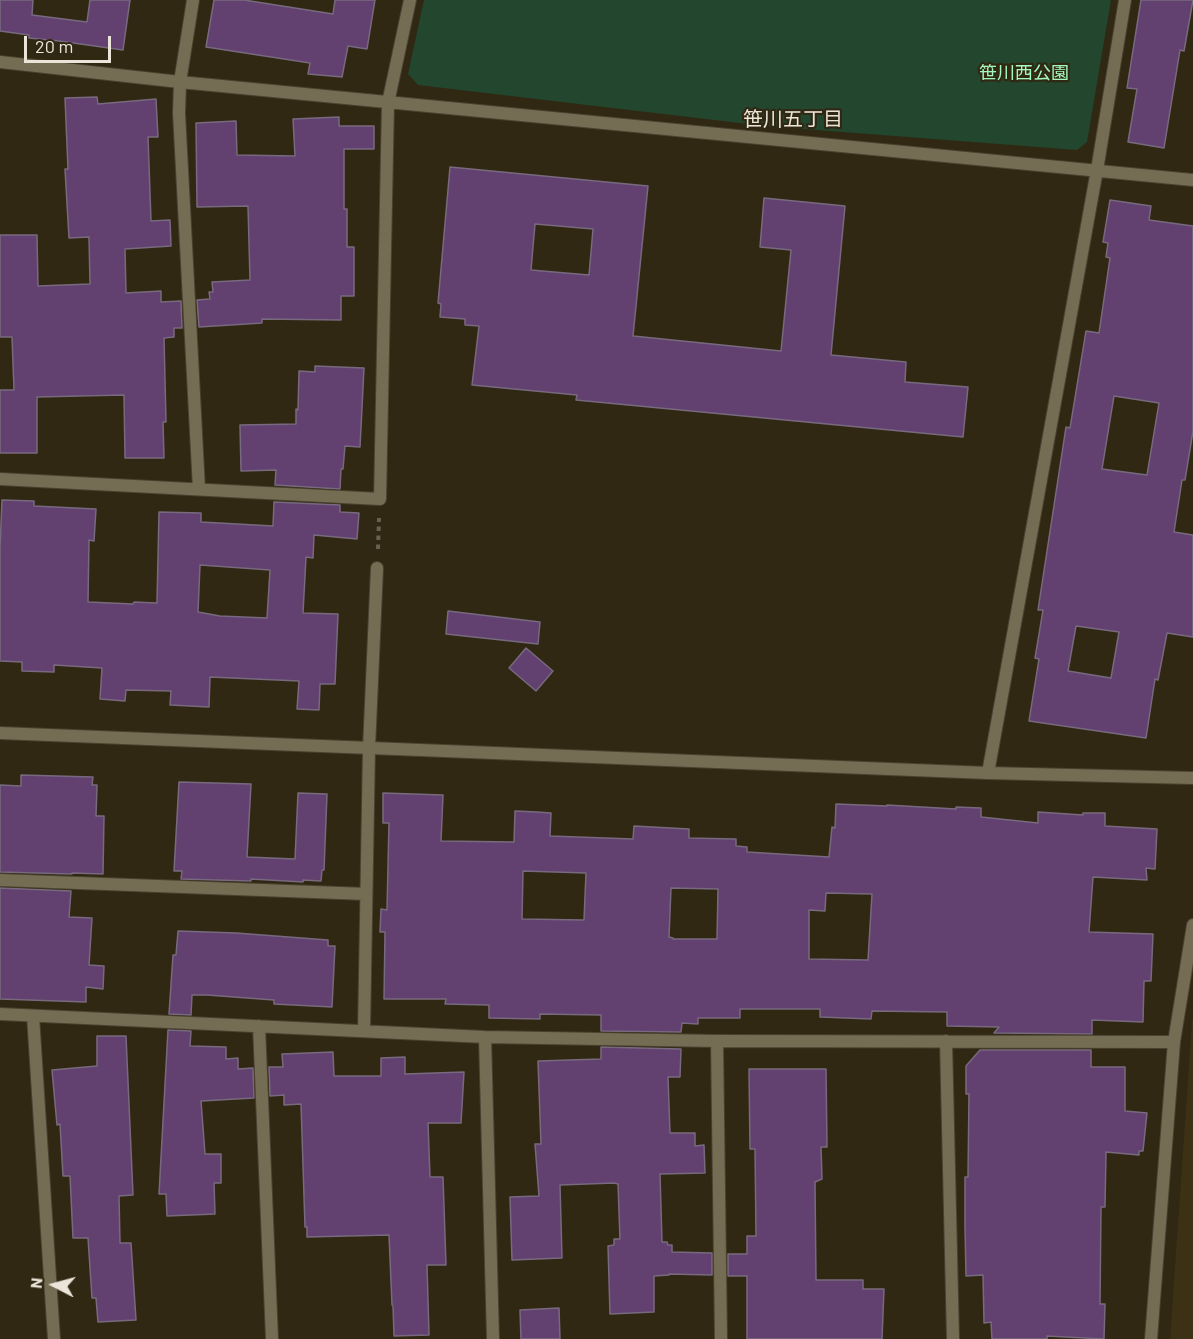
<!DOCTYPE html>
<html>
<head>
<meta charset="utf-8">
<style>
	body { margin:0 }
	#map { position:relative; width:1193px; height:1339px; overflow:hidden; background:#302813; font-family:Barlow,sans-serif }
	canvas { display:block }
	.north { position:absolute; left:24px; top:1255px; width:60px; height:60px; -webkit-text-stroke:4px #302813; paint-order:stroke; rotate:276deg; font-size:16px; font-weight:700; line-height:24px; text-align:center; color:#ebe5d9 }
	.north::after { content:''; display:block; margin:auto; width:21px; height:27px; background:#ebe5d9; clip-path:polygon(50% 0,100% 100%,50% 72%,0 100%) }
	.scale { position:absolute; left:24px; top:36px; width:87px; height:27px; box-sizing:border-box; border:3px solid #ebe5d9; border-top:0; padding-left:8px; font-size:18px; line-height:21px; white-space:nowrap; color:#ebe5d9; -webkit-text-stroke:4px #302813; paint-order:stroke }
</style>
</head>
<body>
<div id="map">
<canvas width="1193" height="1339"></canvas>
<div class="north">N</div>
<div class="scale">20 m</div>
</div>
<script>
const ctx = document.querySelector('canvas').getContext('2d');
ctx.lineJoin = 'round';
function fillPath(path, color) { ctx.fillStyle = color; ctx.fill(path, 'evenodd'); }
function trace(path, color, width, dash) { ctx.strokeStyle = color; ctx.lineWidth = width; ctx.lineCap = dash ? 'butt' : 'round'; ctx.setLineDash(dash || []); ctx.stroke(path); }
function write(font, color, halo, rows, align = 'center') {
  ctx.font = font + ' Barlow,"Noto Sans JP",sans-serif'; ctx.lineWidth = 4.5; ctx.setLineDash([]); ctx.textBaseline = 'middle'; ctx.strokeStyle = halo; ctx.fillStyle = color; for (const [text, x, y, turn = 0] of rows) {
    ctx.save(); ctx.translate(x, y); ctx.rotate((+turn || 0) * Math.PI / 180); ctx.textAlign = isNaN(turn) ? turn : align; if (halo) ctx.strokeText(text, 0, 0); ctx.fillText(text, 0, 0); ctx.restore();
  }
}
fillPath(new Path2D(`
	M 1193,1017 L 1193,1339 L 1170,1339 L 1192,1020 Z`), '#3c3015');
fillPath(new Path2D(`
	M 424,0 L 1111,0 L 1087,142 L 1077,150 L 765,126 L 418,85 L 408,74 Z`), '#22462e');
const building = new Path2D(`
	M 0,0 L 33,0 L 32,15 L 87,22 L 90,0 L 130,0 L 123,50 L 59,41 L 29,38 L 29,35 L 0,31 Z
	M 214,0 L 244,0 L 333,14 L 335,0 L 375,0 L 367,49 L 348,46 L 342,77 L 308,74 L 310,63 L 206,47 Z
	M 1141,0 L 1193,0 L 1184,51 L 1180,50 L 1164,148 L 1128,142 L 1137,89 L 1127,88 Z
	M 97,97 L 98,104 L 156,99 L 158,137 L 148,137 L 151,221 L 170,220 L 171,246 L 125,249 L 126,293 L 161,291 L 161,302 L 181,301 L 182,328 L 174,328 L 174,337 L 164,338 L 166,422 L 163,422 L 164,458 L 125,458 L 124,395 L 37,397 L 37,453 L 0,453 L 0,390 L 14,390 L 12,337 L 0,337 L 0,235 L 37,235 L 38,286 L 90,284 L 89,237 L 69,238 L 65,169 L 68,169 L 65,98 Z
	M 339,117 L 339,126 L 374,126 L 374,149 L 344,149 L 344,209 L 347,209 L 347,247 L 354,247 L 354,296 L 341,296 L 341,320 L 262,319 L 262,323 L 199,327 L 197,300 L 210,299 L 209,292 L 213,292 L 212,282 L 250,280 L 248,206 L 197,207 L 196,123 L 236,121 L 237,155 L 295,156 L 293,119 Z
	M 450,167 L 648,186 L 633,336 L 781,351 L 791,250 L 760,247 L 764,198 L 845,206 L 831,355 L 906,362 L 905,382 L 968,387 L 963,437 L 576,400 L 577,395 L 472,385 L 479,326 L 465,325 L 465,319 L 440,317 L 441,304 L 438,303 ZM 535,224 L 593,229 L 589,275 L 531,270 Z
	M 1110,200 L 1151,206 L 1149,220 L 1193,226 L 1193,431 L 1185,480 L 1182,480 L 1174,532 L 1193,535 L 1193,637 L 1167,633 L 1158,680 L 1155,679 L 1146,738 L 1029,721 L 1039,659 L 1035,658 L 1043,610 L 1038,610 L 1066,427 L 1070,428 L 1086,331 L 1099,333 L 1110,258 L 1106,257 L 1108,243 L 1103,242 ZM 1114,396 L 1159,403 L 1147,475 L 1102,469 ZM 1076,626 L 1119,632 L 1111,678 L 1068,671 Z
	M 315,366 L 364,368 L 360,447 L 345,446 L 343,469 L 341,469 L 340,489 L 275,485 L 276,470 L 241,471 L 240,425 L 296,424 L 296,409 L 298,410 L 299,371 L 315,372 Z
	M 2,500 L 34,501 L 34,506 L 96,509 L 94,541 L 89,540 L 88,602 L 133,604 L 134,602 L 157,603 L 159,512 L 201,513 L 201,522 L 273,526 L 274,502 L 340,505 L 340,512 L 359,513 L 357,539 L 314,535 L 313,558 L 306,557 L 303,613 L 338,614 L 335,684 L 320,684 L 319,710 L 297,709 L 299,681 L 210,677 L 209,707 L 170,705 L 171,691 L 126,690 L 125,701 L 100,699 L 102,668 L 54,665 L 54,672 L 22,671 L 22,662 L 0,661 L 0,548 ZM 200,565 L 270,570 L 267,618 L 220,616 L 198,612 Z
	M 448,611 L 540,622 L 538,644 L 446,634 Z
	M 526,648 L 553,671 L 536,691 L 509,668 Z
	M 21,775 L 93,777 L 92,785 L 97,785 L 96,816 L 104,816 L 103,874 L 72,873 L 72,874 L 0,872 L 0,785 L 21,786 Z
	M 179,782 L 251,784 L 247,857 L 295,859 L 298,793 L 327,794 L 324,870 L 322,870 L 321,881 L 303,880 L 303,882 L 251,879 L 251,881 L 181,879 L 182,871 L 174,871 Z
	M 383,793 L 443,795 L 441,841 L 514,842 L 515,811 L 537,812 L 551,813 L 550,836 L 633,839 L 634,826 L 689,829 L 689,838 L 736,839 L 736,846 L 747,847 L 747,852 L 829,857 L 832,827 L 835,828 L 836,804 L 887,806 L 887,805 L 956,809 L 956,807 L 981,808 L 981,817 L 1038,823 L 1038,812 L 1083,815 L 1083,813 L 1105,813 L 1105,826 L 1157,829 L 1155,869 L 1146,868 L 1147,880 L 1093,877 L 1089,932 L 1153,934 L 1151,981 L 1144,981 L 1143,1022 L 1092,1020 L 1092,1034 L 994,1033 L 999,1027 L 947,1026 L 947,1012 L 872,1011 L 871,1019 L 820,1017 L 820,1009 L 740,1009 L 740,1018 L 698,1018 L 698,1024 L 682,1023 L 681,1032 L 601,1031 L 601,1015 L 540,1014 L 540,1019 L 489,1018 L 489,1005 L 445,1004 L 446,999 L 384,999 L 385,932 L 380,932 L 381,909 L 387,910 L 389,823 L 383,823 ZM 523,871 L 586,873 L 584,920 L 522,919 ZM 671,888 L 718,889 L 717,939 L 673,939 L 673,938 L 669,937 ZM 826,893 L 872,894 L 868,960 L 809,959 L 809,910 L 825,911 Z
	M 0,888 L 71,891 L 69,917 L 92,918 L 89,965 L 104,966 L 103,989 L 86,987 L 86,1002 L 0,999 Z
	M 178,931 L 236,933 L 328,940 L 328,946 L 335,946 L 332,1007 L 274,1004 L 274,1000 L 207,995 L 192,995 L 191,1015 L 169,1014 L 173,955 L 176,955 Z
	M 168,1030 L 191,1031 L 190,1046 L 226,1047 L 226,1059 L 238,1058 L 238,1069 L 253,1068 L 254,1098 L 201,1101 L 205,1154 L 221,1154 L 221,1183 L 214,1183 L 215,1214 L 167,1216 L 166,1194 L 159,1194 Z
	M 97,1036 L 126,1036 L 133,1195 L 119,1196 L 120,1243 L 131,1243 L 136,1320 L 98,1322 L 96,1298 L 92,1298 L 88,1238 L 73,1238 L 70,1176 L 63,1176 L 60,1124 L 57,1125 L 52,1070 L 97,1066 Z
	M 601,1047 L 681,1049 L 680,1077 L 668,1077 L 670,1133 L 695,1133 L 695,1146 L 704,1145 L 705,1173 L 660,1174 L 662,1242 L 667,1242 L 668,1245 L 672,1245 L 672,1252 L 712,1253 L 712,1275 L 669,1274 L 669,1275 L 654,1276 L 654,1312 L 610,1314 L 608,1246 L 614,1245 L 614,1239 L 620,1239 L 618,1184 L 614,1183 L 560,1185 L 562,1258 L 512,1260 L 510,1197 L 539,1196 L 535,1144 L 541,1144 L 538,1061 L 601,1059 Z
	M 980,1050 L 1091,1050 L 1091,1067 L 1125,1067 L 1125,1111 L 1147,1113 L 1143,1151 L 1139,1151 L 1139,1155 L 1106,1152 L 1105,1207 L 1101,1207 L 1100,1304 L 1105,1304 L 1104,1339 L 1047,1336 L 1047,1339 L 992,1339 L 991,1322 L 984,1323 L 983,1275 L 966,1276 L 965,1227 L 965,1177 L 968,1177 L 969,1094 L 966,1094 L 966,1066 Z
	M 333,1052 L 334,1076 L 381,1076 L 381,1058 L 405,1057 L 405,1074 L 464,1072 L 461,1123 L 428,1123 L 430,1177 L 443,1177 L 446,1265 L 427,1265 L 429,1335 L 394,1336 L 393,1306 L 392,1305 L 389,1235 L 307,1237 L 307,1227 L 305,1227 L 301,1104 L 284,1105 L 284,1095 L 270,1096 L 269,1067 L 283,1067 L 282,1054 Z
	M 749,1069 L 826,1069 L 827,1147 L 821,1147 L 822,1179 L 815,1182 L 816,1280 L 863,1280 L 863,1289 L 884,1289 L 882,1339 L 747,1339 L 747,1276 L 728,1276 L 728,1254 L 747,1254 L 747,1236 L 756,1236 L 755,1149 L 750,1149 Z
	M 559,1308 L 560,1339 L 521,1339 L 520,1310 Z`);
fillPath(building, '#624070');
trace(building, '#786a7e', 1.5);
const minor = new Path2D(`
	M 193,0 L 180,82 L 179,113 L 199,489
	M 0,62 L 180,82 L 1193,180
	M 0,479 L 380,499 L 388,103 L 410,0
	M 988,773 L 1097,170 L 1125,0
	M 0,880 L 366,894
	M 0,1014 L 485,1037 L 717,1041 L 1174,1042
	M 33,1016 L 54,1339
	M 259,1026 L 272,1339
	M 364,1031 L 369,748 L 377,568
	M 485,1037 L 493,1339
	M 717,1041 L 721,1339
	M 946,1041 L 953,1339
	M 1151,1339 L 1174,1042 L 1193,925`);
const tertiary = new Path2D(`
	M 0,733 L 988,773 L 1193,778`);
trace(minor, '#4a422f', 14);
trace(tertiary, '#4a422f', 14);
trace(new Path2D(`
	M 378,549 L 379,518`), '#68614f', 4, [4.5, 4.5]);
trace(minor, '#756d53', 12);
trace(tertiary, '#756d53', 12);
write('18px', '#a3f8bd', '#302813', [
	["笹川西公園",1024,73]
]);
write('20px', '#ebe5d9', '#302813', [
	["笹川五丁目",793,119]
]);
</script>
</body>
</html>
